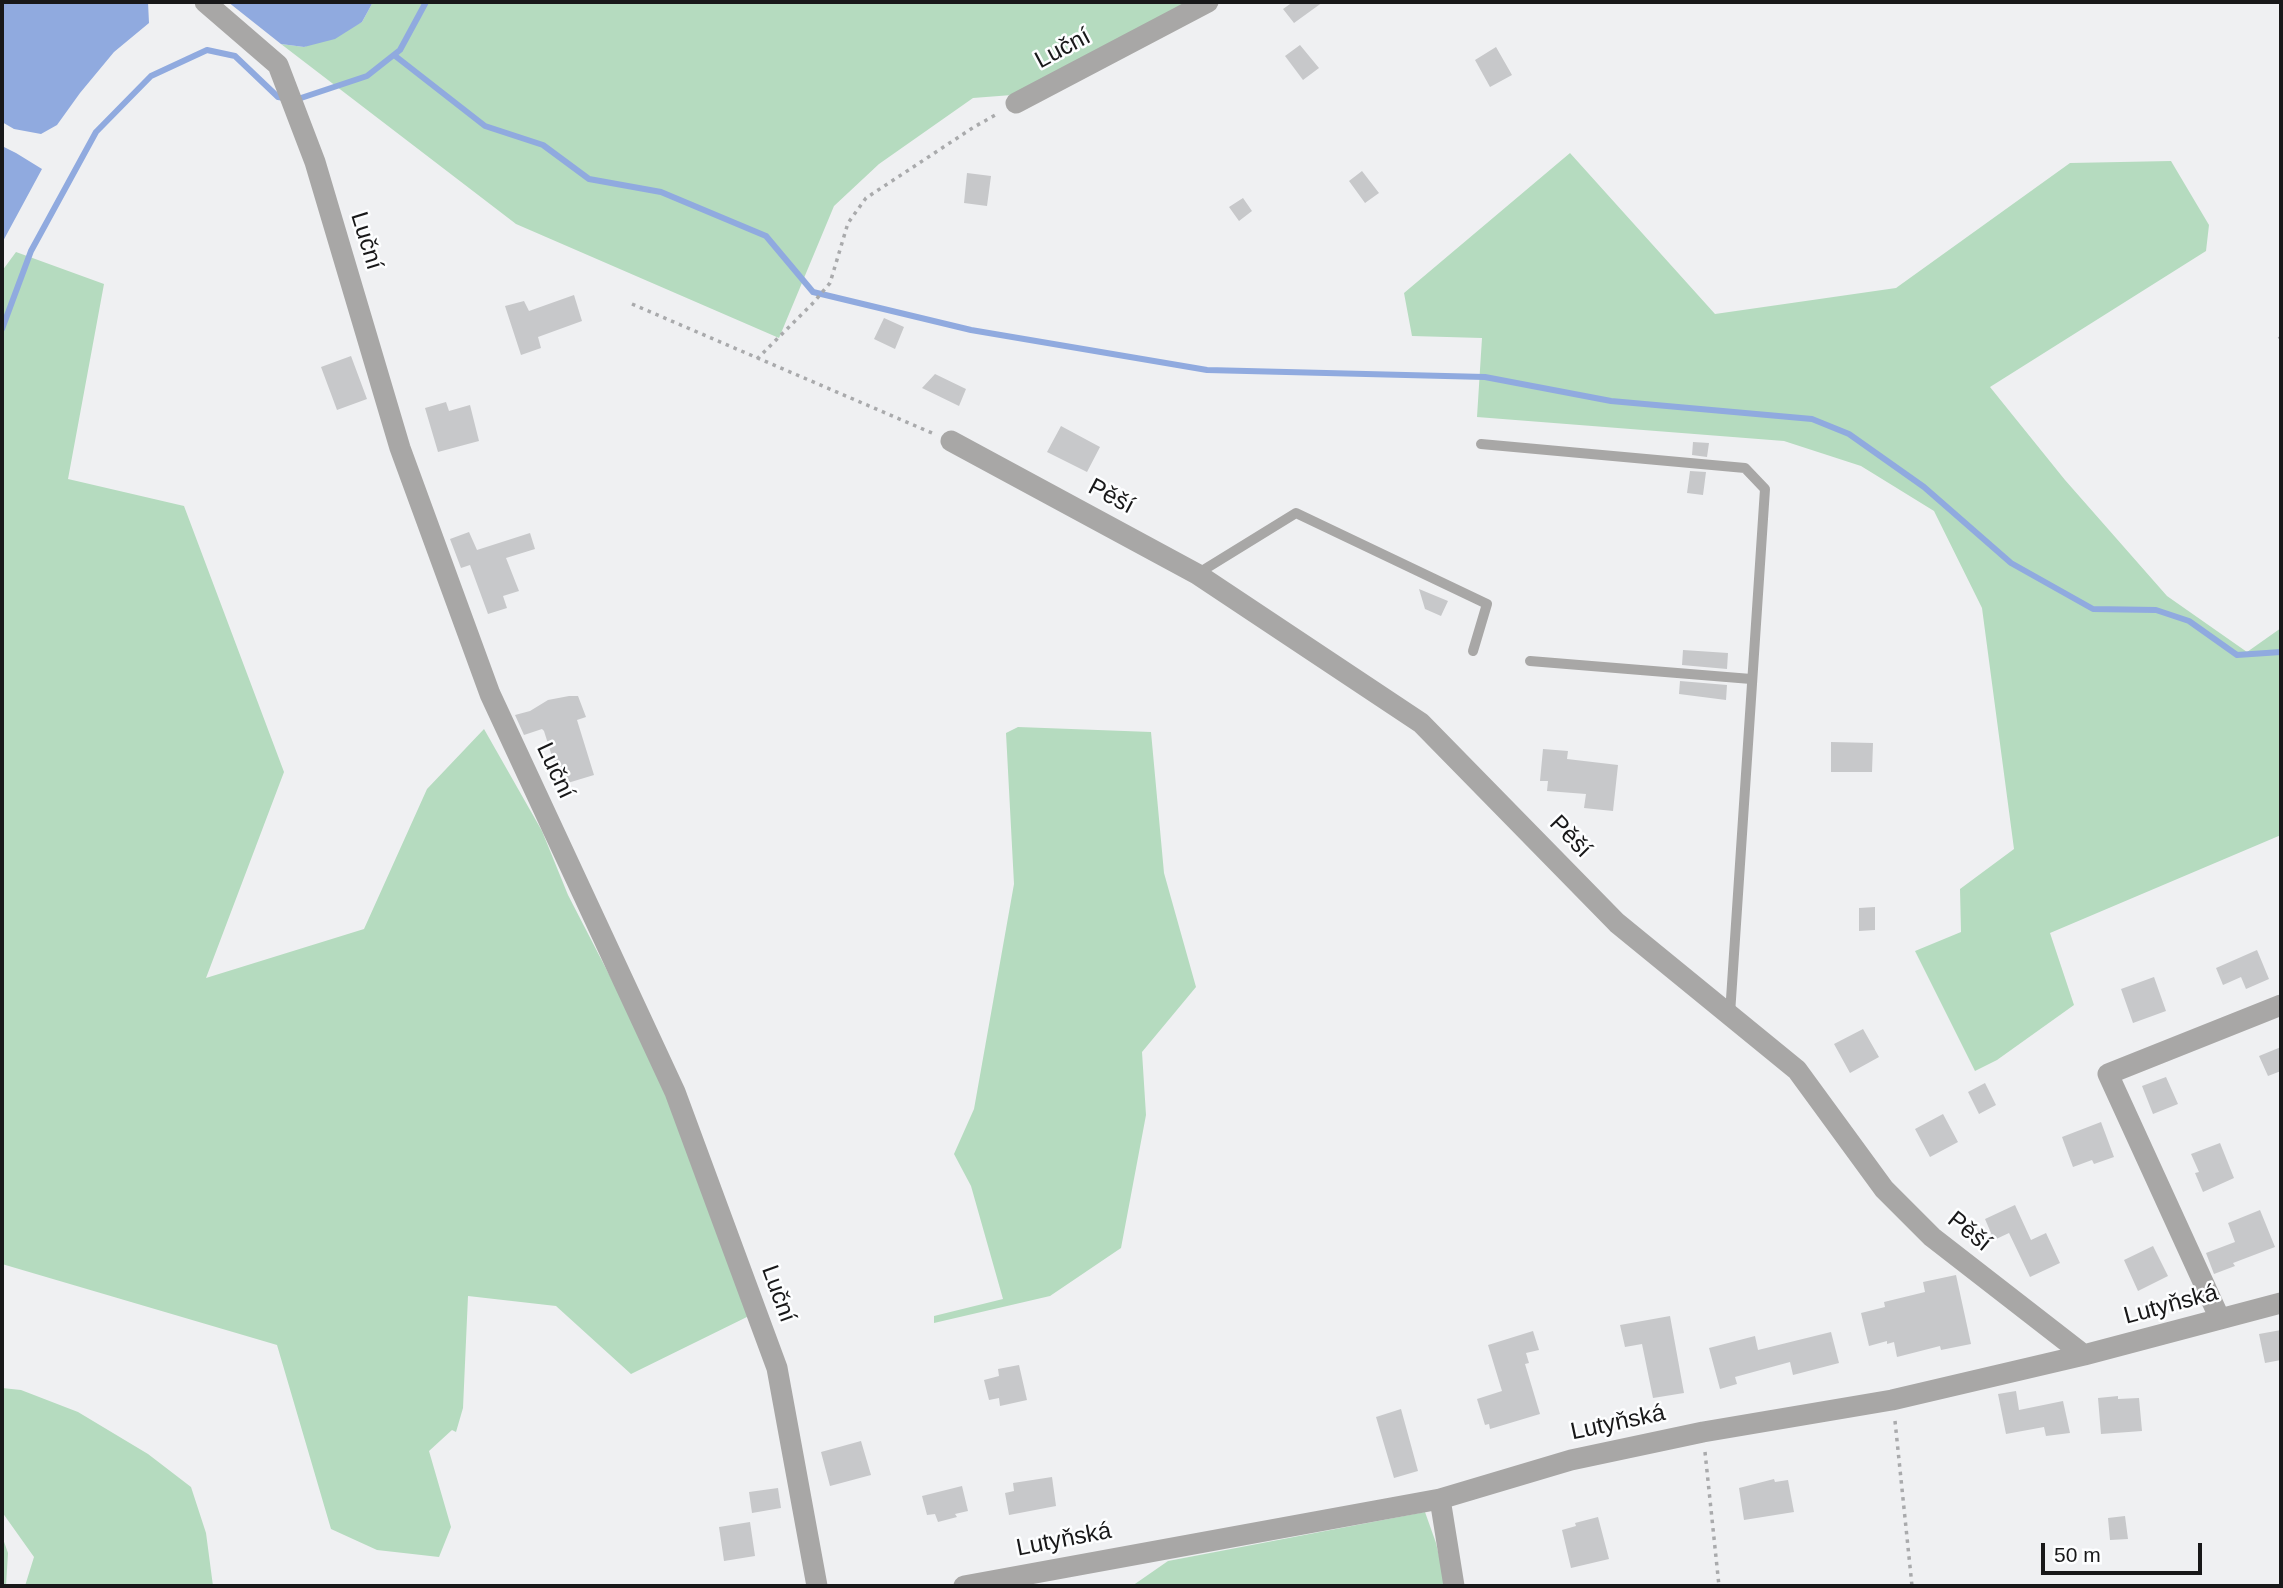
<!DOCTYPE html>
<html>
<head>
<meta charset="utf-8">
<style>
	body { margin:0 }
	#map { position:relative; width:2283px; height:1588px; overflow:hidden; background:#eff0f2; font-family:Helvetica,sans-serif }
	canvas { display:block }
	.frame { position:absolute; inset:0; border:4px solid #181819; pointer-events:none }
	.scale { position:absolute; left:2041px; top:1543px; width:161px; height:32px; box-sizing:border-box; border:4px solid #181819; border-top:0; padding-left:9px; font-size:21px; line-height:24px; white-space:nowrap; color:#181819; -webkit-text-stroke:5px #fdfeff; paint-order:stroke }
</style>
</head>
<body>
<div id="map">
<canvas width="2283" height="1588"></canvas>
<div class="frame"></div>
<div class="scale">50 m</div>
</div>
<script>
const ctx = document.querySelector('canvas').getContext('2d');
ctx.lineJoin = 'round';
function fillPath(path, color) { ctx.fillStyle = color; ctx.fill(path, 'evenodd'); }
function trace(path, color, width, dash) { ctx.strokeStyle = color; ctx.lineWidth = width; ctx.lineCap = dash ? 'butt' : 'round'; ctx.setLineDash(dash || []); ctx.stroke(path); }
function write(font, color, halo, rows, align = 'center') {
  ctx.font = font + ' Helvetica,sans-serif'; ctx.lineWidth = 5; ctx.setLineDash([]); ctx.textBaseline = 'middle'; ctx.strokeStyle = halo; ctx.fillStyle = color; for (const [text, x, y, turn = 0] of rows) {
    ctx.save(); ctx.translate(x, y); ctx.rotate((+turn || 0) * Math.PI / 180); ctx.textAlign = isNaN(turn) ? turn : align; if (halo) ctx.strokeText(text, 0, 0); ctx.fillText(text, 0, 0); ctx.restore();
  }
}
fillPath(new Path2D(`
	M 373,2 L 1209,2 L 1025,94 L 973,98 L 879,164 L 834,206 L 779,338 L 516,224 L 281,44 L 304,47 L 362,22 Z
	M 1570,153 L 1715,314 L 1896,288 L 2070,163 L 2171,161 L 2209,225 L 2206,251 L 1990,387 L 2065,480 L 2167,596 L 2247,652 L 2281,628 L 2281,835 L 2050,933 L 2074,1005 L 1997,1060 L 1975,1071 L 1915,951 L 1961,932 L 1960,889 L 2014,849 L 1982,608 L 1934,511 L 1861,466 L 1784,441 L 1477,417 L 1482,338 L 1412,336 L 1404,293 Z
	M 16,252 L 104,284 L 68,479 L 184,506 L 284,772 L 206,978 L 364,929 L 427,789 L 484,729 L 542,831 L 568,895 L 661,1075 L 753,1314 L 631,1374 L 556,1306 L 468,1296 L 463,1408 L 456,1432 L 452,1430 L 429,1451 L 451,1527 L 439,1557 L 377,1550 L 331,1529 L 277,1345 L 2,1264 L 2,271 Z
	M 1018,727 L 1151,732 L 1164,873 L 1196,987 L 1142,1052 L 1146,1115 L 1121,1248 L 1050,1296 L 934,1323 L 934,1316 L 1003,1299 L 971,1186 L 954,1154 L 974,1109 L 1014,884 L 1006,733 Z
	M 2,1388 L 21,1390 L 78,1412 L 148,1454 L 191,1487 L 206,1533 L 213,1586 L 25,1586 L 34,1557 L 2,1512 Z
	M 1425,1512 L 1436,1543 L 1446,1586 L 1132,1586 L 1168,1561 Z
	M 2,1536 L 8,1553 L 6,1586 L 2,1586 Z`), '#b5dbbf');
fillPath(new Path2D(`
	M 2,2 L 148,2 L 149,23 L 114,52 L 80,93 L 57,125 L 41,134 L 14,129 L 2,122 Z
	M 228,2 L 373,2 L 362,22 L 335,39 L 304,47 L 281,44 Z
	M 2,146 L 16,153 L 42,169 L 2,243 Z`), '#90aadf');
trace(new Path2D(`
	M 394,55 L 485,126 L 543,145 L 589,179 L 661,192 L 766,236 L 813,292 L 971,330 L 1207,370 L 1485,377 L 1611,401 L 1812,419 L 1849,434 L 1924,487 L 2011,563 L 2093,609 L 2156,610 L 2189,621 L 2237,655 L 2281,652
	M 295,100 L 367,76 L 400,50 L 426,2
	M 2,329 L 31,251 L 96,132 L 151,76 L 207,50 L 235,56 L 278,97 L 284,98`), '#90aadf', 6);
fillPath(new Path2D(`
	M 1293,2 L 1323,2 L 1294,23 L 1283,9 Z
	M 1300,45 L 1319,68 L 1303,80 L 1285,56 Z
	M 1496,47 L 1512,75 L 1490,87 L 1475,60 Z
	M 1362,171 L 1379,193 L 1365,203 L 1349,181 Z
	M 967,173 L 991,176 L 987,206 L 964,203 Z
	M 1243,198 L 1252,211 L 1239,221 L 1229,207 Z
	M 574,295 L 582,321 L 538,337 L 541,348 L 521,355 L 505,306 L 524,301 L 529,311 Z
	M 884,318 L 904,327 L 895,349 L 874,339 Z
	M 351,356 L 367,399 L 337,410 L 321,367 Z
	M 935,374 L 966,389 L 959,406 L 922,388 Z
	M 446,402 L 449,411 L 470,405 L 479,441 L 438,452 L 425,408 Z
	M 1061,426 L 1100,447 L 1087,472 L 1047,452 Z
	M 1693,442 L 1709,443 L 1707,457 L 1692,455 Z
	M 1690,471 L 1706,472 L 1703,495 L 1687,493 Z
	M 469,532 L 477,550 L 530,533 L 535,549 L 506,558 L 519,591 L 503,596 L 507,608 L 488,614 L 470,565 L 461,568 L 450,539 Z
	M 1419,589 L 1448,601 L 1441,616 L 1425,609 Z
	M 1683,650 L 1728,653 L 1727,669 L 1682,665 Z
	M 1680,681 L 1727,685 L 1726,700 L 1679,694 Z
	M 569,696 L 578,696 L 586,717 L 577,720 L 594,775 L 561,785 L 544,731 L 542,729 L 524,735 L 515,715 L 530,711 L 548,700 Z
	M 1831,742 L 1873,743 L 1872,772 L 1831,772 Z
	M 1543,749 L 1568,751 L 1567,759 L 1618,765 L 1613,811 L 1584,808 L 1586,794 L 1547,791 L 1548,781 L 1540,781 Z
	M 1875,907 L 1875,930 L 1859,931 L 1859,908 Z
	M 2257,950 L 2269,979 L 2246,989 L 2241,977 L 2223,985 L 2216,968 Z
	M 2154,977 L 2166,1011 L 2133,1023 L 2121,989 Z
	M 1863,1029 L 1879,1057 L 1850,1073 L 1834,1044 Z
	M 2281,1047 L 2281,1071 L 2268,1076 L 2259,1056 Z
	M 2166,1077 L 2178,1104 L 2153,1114 L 2142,1086 Z
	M 1985,1083 L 1996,1105 L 1979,1114 L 1968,1092 Z
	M 1943,1114 L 1958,1142 L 1930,1157 L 1915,1129 Z
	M 2101,1122 L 2114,1157 L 2094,1164 L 2092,1160 L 2073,1167 L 2062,1137 Z
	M 2220,1143 L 2234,1178 L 2203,1192 L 2195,1173 L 2199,1172 L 2191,1154 Z
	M 2015,1205 L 2031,1240 L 2046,1233 L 2060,1263 L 2030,1277 L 2009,1233 L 1994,1240 L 1985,1219 Z
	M 2260,1210 L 2275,1247 L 2233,1263 L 2235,1266 L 2214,1274 L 2206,1253 L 2235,1242 L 2228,1223 Z
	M 2153,1246 L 2168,1276 L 2138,1291 L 2124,1260 Z
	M 1956,1275 L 1971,1344 L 1941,1350 L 1940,1346 L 1897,1357 L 1894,1342 L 1887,1344 L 1887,1341 L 1869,1346 L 1861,1313 L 1885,1307 L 1884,1302 L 1925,1292 L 1923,1282 Z
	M 1670,1316 L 1684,1393 L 1653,1398 L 1642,1344 L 1625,1347 L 1620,1325 Z
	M 2281,1330 L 2281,1360 L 2265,1363 L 2259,1334 Z
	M 1533,1331 L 1539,1350 L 1526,1353 L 1529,1363 L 1525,1364 L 1540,1414 L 1490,1429 L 1489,1424 L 1485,1425 L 1477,1399 L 1502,1391 L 1488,1345 Z
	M 1831,1332 L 1839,1363 L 1793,1375 L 1790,1362 L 1735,1377 L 1737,1384 L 1720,1389 L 1709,1348 L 1755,1336 L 1758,1350 Z
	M 1019,1365 L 1027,1400 L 1000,1406 L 999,1398 L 989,1400 L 984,1380 L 999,1376 L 998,1369 Z
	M 2016,1391 L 2019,1410 L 2063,1401 L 2070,1433 L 2046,1436 L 2044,1427 L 2006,1434 L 1998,1394 Z
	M 2118,1396 L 2118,1399 L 2139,1398 L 2142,1431 L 2101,1434 L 2098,1398 Z
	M 1401,1409 L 1418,1471 L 1394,1478 L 1376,1417 Z
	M 861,1441 L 871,1475 L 830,1486 L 821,1452 Z
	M 1052,1477 L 1056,1506 L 1009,1515 L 1005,1493 L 1014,1491 L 1013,1483 Z
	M 1774,1479 L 1775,1482 L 1788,1480 L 1794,1512 L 1744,1520 L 1739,1488 Z
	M 962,1486 L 968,1511 L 955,1514 L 957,1517 L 938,1522 L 935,1514 L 927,1515 L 922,1496 Z
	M 778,1488 L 781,1508 L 752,1513 L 749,1492 Z
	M 2125,1516 L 2128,1539 L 2110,1540 L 2108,1518 Z
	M 1598,1517 L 1609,1559 L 1571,1568 L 1562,1530 L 1576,1526 L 1575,1523 Z
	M 750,1522 L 755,1556 L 724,1561 L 719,1527 Z`), '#c7c8ca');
trace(new Path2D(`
	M 632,304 L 932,433
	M 2279,339 L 2281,337
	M 757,359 L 814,302 L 830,283 L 848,223 L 866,198 L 974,127 L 999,113
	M 1895,1421 L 1912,1586
	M 1705,1452 L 1719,1586`), '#a9aaac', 3.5, [3.5, 5]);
trace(new Path2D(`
	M 1481,444 L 1745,468 L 1765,489 L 1730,1014
	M 1197,574 L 1296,513 L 1487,604 L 1473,651
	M 1530,661 L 1751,679`), '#a8a7a6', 10);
trace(new Path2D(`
	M 205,2 L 278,65 L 315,162 L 400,448 L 490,694 L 675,1092 L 777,1368 L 817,1586
	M 1016,103 L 1208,2
	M 951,441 L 1197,574 L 1421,723 L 1617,923 L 1797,1070 L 1884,1189 L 1932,1237 L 2084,1355
	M 2220,1319 L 2108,1074 L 2281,1005
	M 1440,1499 L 1454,1586
	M 964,1586 L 1440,1499 L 1571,1460 L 1703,1432 L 1892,1400 L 2084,1355 L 2281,1303`), '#a8a7a6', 21);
write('24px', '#181819', '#fdfeff', [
	["Luční",1063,49,-28],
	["Luční",366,241,73],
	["Pěší",1111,497,28],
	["Luční",555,771,65],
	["Pěší",1570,837,46],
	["Pěší",1969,1232,39],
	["Luční",778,1294,70],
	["Lutyňská",2171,1305,-15],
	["Lutyňská",1618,1423,-12],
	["Lutyňská",1064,1540,-11]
]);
</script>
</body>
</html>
